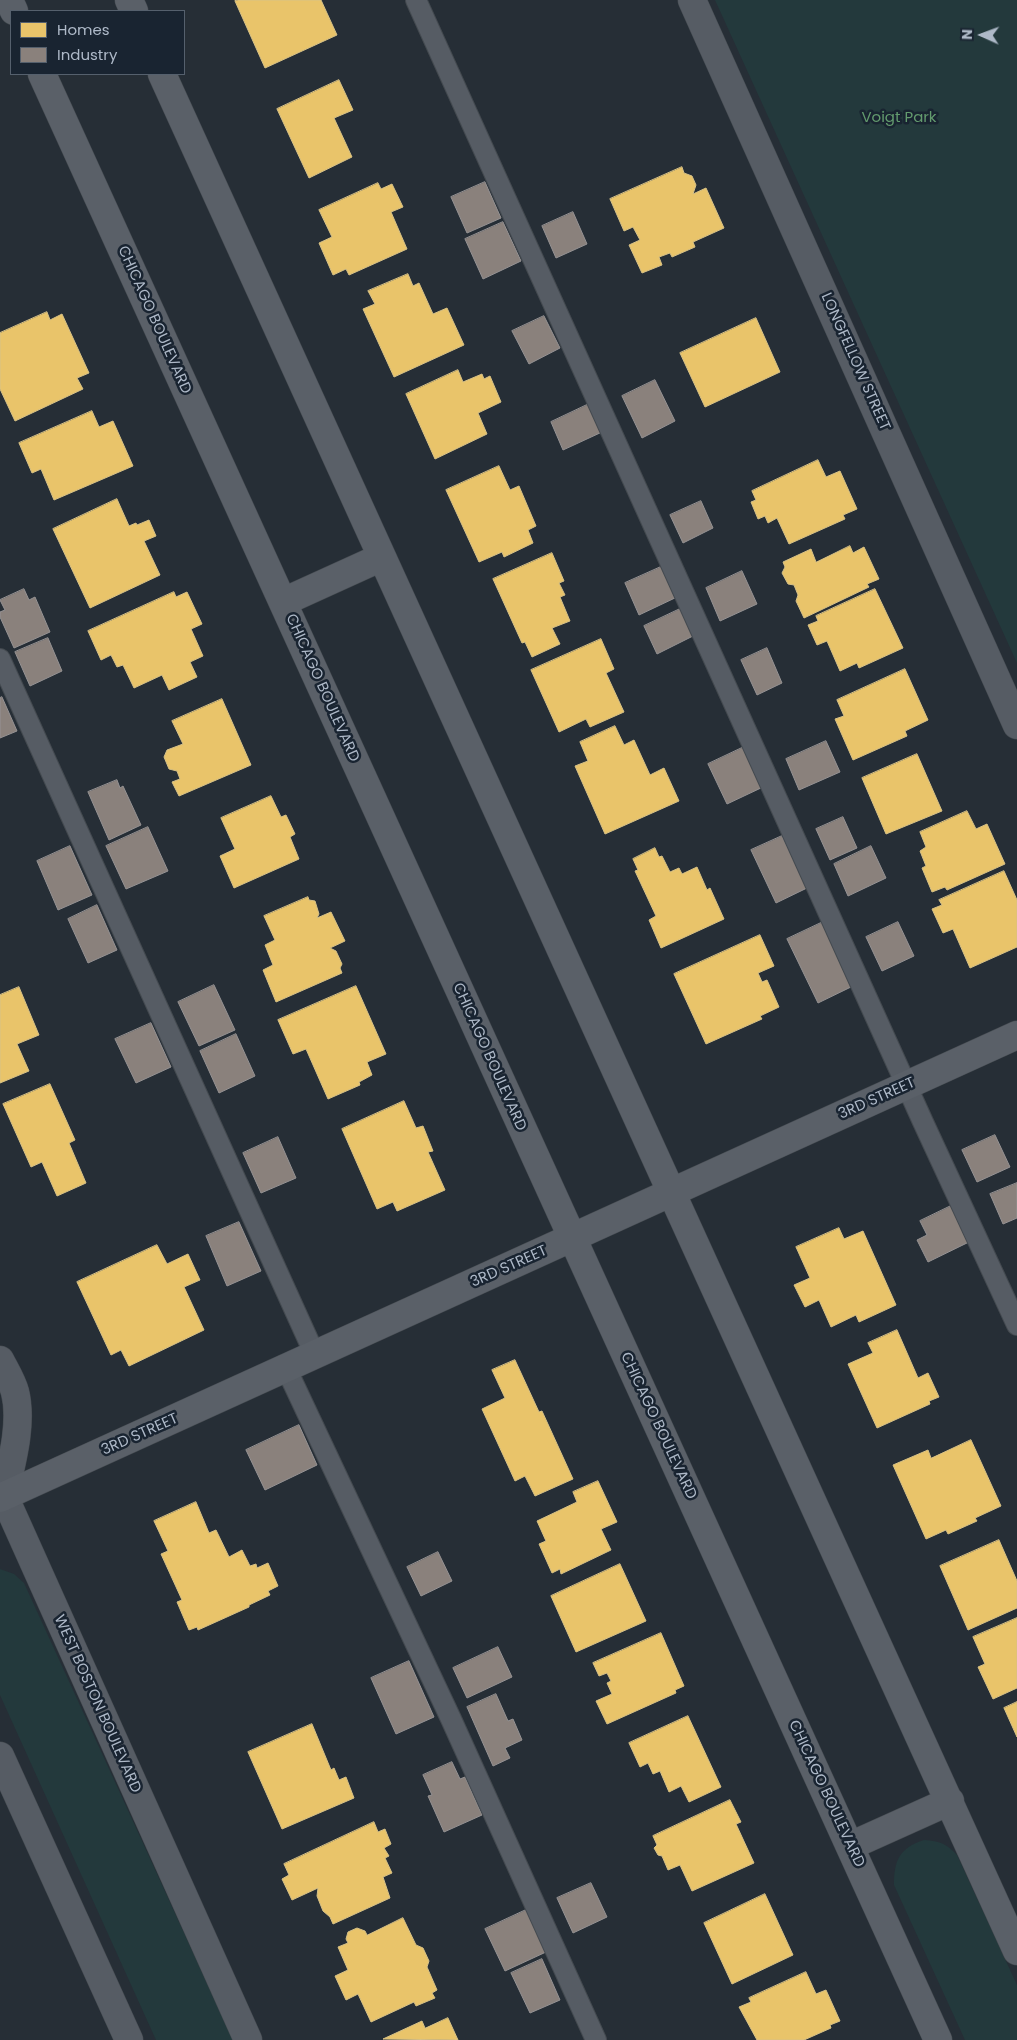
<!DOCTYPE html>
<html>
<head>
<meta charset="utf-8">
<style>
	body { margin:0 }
	#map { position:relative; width:1017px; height:2040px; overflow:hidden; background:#262e36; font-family:Poppins,sans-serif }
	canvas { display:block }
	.legend { position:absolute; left:10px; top:10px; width:175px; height:65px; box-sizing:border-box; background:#192431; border:1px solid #55606d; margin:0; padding:6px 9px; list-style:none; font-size:15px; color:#aeb9c8 }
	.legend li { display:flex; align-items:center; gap:10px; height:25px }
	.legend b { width:25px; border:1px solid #55606d }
	.north { position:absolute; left:957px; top:10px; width:50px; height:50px; -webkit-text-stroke:4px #192431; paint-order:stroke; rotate:272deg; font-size:14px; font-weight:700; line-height:20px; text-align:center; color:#aeb9c8 }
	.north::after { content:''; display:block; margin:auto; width:18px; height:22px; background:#aeb9c8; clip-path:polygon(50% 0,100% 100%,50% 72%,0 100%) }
</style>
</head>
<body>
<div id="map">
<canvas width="1017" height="2040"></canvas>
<ul class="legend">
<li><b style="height:14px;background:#e9c46a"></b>Homes</li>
<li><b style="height:14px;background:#8a817c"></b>Industry</li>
</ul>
<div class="north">N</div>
</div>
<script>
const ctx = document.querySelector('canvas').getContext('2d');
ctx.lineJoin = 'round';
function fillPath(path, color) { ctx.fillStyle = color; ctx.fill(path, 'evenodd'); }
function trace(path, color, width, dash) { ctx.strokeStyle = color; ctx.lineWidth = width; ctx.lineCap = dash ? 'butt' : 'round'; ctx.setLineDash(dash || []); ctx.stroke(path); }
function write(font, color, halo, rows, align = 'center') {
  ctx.font = font + ' Poppins,sans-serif'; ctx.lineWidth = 5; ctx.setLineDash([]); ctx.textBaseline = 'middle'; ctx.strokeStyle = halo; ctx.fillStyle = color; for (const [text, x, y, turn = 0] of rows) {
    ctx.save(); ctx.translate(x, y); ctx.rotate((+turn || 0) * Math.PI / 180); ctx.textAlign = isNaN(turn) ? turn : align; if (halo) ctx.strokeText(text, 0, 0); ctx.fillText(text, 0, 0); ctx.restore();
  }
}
fillPath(new Path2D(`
	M 715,0 L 1017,0 L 1017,663 Z
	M 0,1569 L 14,1574 L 24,1583 L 233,2040 L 156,2040 L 0,1695 Z
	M 924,1840 C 940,1841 947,1844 957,1855 L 1017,1985 L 1017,2040 L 965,2040 L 894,1885 C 894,1861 899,1848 924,1840 Z`), '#23393c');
const homes = new Path2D(`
	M 238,0 L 321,0 L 337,35 L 265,68 L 235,1 Z
	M 339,80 L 353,110 L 334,118 L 352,157 L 309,178 L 277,109 Z
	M 682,167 L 684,173 L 692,176 L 696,185 L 693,194 L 706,188 L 724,228 L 693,242 L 695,247 L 672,257 L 670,253 L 659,257 L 662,265 L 642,273 L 629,245 L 640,240 L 633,227 L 624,231 L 610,199 Z
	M 378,183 L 381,189 L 392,184 L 403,207 L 391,212 L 407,249 L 349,275 L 346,269 L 333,275 L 319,243 L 332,237 L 319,210 Z
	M 408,274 L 413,286 L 419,283 L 433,314 L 447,308 L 464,345 L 394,377 L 363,309 L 375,304 L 368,291 Z
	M 47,312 L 50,320 L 62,314 L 89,373 L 77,378 L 83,389 L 15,421 L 0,389 L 0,333 Z
	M 756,318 L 780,372 L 705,407 L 680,353 Z
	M 458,370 L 463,382 L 482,374 L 484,379 L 490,376 L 501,402 L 478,413 L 487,434 L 435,459 L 406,394 Z
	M 92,411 L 99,427 L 113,421 L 133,466 L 54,500 L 41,469 L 32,473 L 19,443 Z
	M 818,460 L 826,477 L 840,471 L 857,509 L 843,515 L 845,519 L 789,544 L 777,518 L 768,523 L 765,516 L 758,519 L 751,502 L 756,500 L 752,491 Z
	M 499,466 L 510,490 L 519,486 L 536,526 L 528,530 L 533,543 L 504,557 L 502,552 L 479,562 L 446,490 Z
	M 117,499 L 129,526 L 136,523 L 137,525 L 149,520 L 156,536 L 144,541 L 160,575 L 90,608 L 53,529 Z
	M 850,546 L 853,553 L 864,547 L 879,579 L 867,584 L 869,587 L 804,618 L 796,601 L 798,595 L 794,585 L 788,584 L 782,573 L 785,567 L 783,562 L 811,549 L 816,562 Z
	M 552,553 L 564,581 L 559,583 L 565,595 L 560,597 L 570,621 L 552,628 L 560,644 L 532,657 L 525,642 L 522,643 L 493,579 Z
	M 875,589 L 903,648 L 859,668 L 857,663 L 840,671 L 827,641 L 817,645 L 808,625 L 818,621 L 816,616 Z
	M 174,592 L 176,597 L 187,592 L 202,624 L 191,629 L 203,656 L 190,662 L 197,677 L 169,690 L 162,675 L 134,688 L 123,665 L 117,667 L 111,655 L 101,660 L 88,631 Z
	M 601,639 L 614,669 L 606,673 L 624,712 L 590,727 L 586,719 L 559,732 L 531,670 Z
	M 905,669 L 928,720 L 905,731 L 907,736 L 853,760 L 835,719 L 844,716 L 837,700 Z
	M 222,699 L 251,765 L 179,796 L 172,782 L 180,779 L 177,771 L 169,769 L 164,757 L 167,750 L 183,744 L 172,721 Z
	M 615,726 L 624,745 L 634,740 L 650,775 L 664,768 L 679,801 L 605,834 L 575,766 L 588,761 L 580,742 Z
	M 917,754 L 942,811 L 886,834 L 862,778 Z
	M 271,796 L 281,817 L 286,815 L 295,834 L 290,837 L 299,859 L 234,888 L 220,856 L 235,849 L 221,818 Z
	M 967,811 L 976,829 L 987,824 L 1005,864 L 947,890 L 945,887 L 932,892 L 922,868 L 926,866 L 920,851 L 926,847 L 920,832 Z
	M 655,848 L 659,857 L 662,856 L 670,872 L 679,868 L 682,874 L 697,867 L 707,890 L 710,888 L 724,919 L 661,948 L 649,920 L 656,916 L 635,871 L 638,870 L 633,859 Z
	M 1004,871 L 1017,900 L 1017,947 L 970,968 L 953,929 L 943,933 L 932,909 L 942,905 L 939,900 Z
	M 308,897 L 309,900 L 315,901 L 319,914 L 317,918 L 331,912 L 345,941 L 330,948 L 336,951 L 342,964 L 340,968 L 342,973 L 276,1002 L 263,970 L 273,965 L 265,945 L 275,940 L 264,916 Z
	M 760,935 L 774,966 L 758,973 L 762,982 L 767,980 L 779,1007 L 760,1016 L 762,1019 L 706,1044 L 674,974 Z
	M 356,986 L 386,1054 L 367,1062 L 372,1075 L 359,1082 L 360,1085 L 328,1099 L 306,1049 L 293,1054 L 278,1020 Z
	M 19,987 L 39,1035 L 17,1044 L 29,1071 L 0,1083 L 0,995 Z
	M 50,1084 L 75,1140 L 69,1143 L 86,1183 L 57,1196 L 42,1162 L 31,1167 L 3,1104 Z
	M 404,1101 L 416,1128 L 423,1126 L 433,1151 L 428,1152 L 445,1190 L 397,1211 L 393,1202 L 377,1209 L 342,1129 Z
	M 839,1228 L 844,1239 L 863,1231 L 896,1305 L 859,1322 L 856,1315 L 831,1327 L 819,1300 L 805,1307 L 794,1285 L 810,1278 L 796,1247 Z
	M 157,1245 L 167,1264 L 188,1254 L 200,1280 L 184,1287 L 204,1330 L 129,1366 L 121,1350 L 111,1355 L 77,1282 Z
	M 897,1330 L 918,1378 L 928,1373 L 939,1397 L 929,1401 L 930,1404 L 877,1428 L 848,1364 L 873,1353 L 868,1343 Z
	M 515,1360 L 539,1412 L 542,1411 L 573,1479 L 535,1496 L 525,1476 L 515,1481 L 482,1409 L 505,1398 L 492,1370 Z
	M 971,1440 L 1001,1506 L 975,1518 L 977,1521 L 948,1534 L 946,1530 L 926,1539 L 893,1465 L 928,1450 L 931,1458 Z
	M 598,1481 L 617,1522 L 601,1529 L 611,1550 L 561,1574 L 560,1569 L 552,1573 L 539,1544 L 546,1541 L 537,1521 L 577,1502 L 573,1492 Z
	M 196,1502 L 209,1533 L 216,1530 L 229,1557 L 242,1550 L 250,1566 L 256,1564 L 257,1568 L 268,1563 L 278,1586 L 268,1591 L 270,1595 L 249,1605 L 249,1607 L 198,1630 L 197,1627 L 189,1630 L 177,1602 L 182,1600 L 161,1554 L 168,1551 L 154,1521 Z
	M 999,1540 L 1017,1581 L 1017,1608 L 968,1630 L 940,1566 Z
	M 620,1564 L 646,1621 L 576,1652 L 551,1596 Z
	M 1017,1618 L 1017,1688 L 993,1699 L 978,1667 L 985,1664 L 973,1637 Z
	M 661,1633 L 684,1686 L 675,1690 L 676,1693 L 607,1724 L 596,1701 L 612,1694 L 607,1683 L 611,1681 L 607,1673 L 599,1676 L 593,1663 Z
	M 1017,1702 L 1017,1737 L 1004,1708 Z
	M 688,1716 L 721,1787 L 689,1802 L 681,1786 L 669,1792 L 660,1771 L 653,1774 L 648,1763 L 640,1767 L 629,1743 Z
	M 312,1724 L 331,1770 L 334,1768 L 339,1780 L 346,1777 L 354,1798 L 282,1829 L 248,1752 Z
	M 730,1800 L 741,1822 L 736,1824 L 754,1863 L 692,1891 L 680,1865 L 668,1870 L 662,1856 L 658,1855 L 654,1848 L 657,1845 L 653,1836 Z
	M 374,1822 L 378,1832 L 385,1829 L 391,1844 L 384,1848 L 389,1856 L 385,1858 L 392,1873 L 383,1877 L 390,1898 L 333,1924 L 330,1917 L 323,1911 L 317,1896 L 318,1888 L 292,1900 L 282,1879 L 289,1875 L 284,1864 Z
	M 765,1894 L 793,1955 L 732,1984 L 704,1923 Z
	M 403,1918 L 416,1945 L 423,1948 L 429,1961 L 427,1967 L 437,1990 L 432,1993 L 435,1998 L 416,2006 L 414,2002 L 371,2022 L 358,1994 L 346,2000 L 335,1976 L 348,1970 L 338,1947 L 348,1943 L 346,1939 L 348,1932 L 357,1928 L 365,1931 L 367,1935 Z
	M 806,1972 L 816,1994 L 826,1990 L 840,2021 L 830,2025 L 831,2028 L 804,2040 L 757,2040 L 739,2007 L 751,2002 L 749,1998 Z
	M 448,2018 L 458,2040 L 383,2039 L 422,2021 L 425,2028 Z`);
fillPath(homes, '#e9c46a');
trace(homes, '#d7c186', 1);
const industry = new Path2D(`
	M 485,182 L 501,218 L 467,233 L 451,197 Z
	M 573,212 L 587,244 L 556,258 L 542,226 Z
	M 503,222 L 521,261 L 483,279 L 465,239 Z
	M 544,316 L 560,348 L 529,364 L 512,331 Z
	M 655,380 L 675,421 L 642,438 L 622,396 Z
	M 589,404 L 602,432 L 563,450 L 551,422 Z
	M 701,501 L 713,528 L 683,543 L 670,515 Z
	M 663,566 L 677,597 L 639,615 L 625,583 Z
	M 742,571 L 757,604 L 720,621 L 706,588 Z
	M 24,589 L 29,600 L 35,597 L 50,632 L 14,648 L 0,617 L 0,612 L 5,610 L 0,600 Z
	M 680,609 L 693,636 L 657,654 L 644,626 Z
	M 48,638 L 62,671 L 30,686 L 15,652 Z
	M 767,648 L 782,683 L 757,695 L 741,660 Z
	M 2,697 L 17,731 L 0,738 L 0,698 Z
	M 826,741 L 840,772 L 799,790 L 786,759 Z
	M 744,747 L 763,787 L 727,804 L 708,764 Z
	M 117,780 L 120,788 L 123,786 L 141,825 L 109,840 L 88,792 Z
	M 843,817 L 857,848 L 830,860 L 816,829 Z
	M 148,827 L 168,871 L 126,889 L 106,846 Z
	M 782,836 L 807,888 L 776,903 L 751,850 Z
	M 70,846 L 92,895 L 58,910 L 37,861 Z
	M 871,846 L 886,878 L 848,896 L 834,864 Z
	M 97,905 L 117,950 L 88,963 L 68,919 Z
	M 823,922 L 853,986 L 818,1003 L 787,939 Z
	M 898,922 L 914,956 L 882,971 L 866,937 Z
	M 214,985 L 235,1030 L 199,1046 L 178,1002 Z
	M 151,1023 L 171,1067 L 136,1083 L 115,1039 Z
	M 236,1034 L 255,1076 L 219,1093 L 200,1051 Z
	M 995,1135 L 1010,1167 L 977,1182 L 962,1150 Z
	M 278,1137 L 296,1178 L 261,1193 L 243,1153 Z
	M 1017,1183 L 1017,1218 L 1003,1224 L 990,1194 Z
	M 953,1205 L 971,1241 L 928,1262 L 917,1240 L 927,1235 L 920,1221 Z
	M 239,1222 L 261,1271 L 227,1286 L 206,1236 Z
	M 299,1425 L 317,1465 L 265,1490 L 246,1450 Z
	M 438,1552 L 452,1581 L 421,1596 L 407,1567 Z
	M 498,1647 L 512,1677 L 467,1698 L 453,1668 Z
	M 409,1661 L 434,1717 L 396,1734 L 371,1678 Z
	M 496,1694 L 508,1721 L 513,1719 L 522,1740 L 505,1748 L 510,1758 L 493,1766 L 467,1707 Z
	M 452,1762 L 460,1779 L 465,1777 L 482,1815 L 444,1832 L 428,1796 L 432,1795 L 423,1775 Z
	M 591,1883 L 607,1917 L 573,1933 L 557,1898 Z
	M 526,1910 L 546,1952 L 505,1971 L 485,1929 Z
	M 542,1959 L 560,2000 L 530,2013 L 511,1973 Z`);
fillPath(industry, '#8a817c');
trace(industry, '#959293', 1);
const lane = new Path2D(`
	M 416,0 L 923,1122 L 1017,1325
	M 0,659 L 315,1355
	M 286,1368 L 451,1719 L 596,2040`);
const street = new Path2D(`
	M 692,0 L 1017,725
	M 0,1360 C 5,1370 12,1381 15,1392 C 23,1424 11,1465 4,1496 L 248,2040
	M 0,1756 L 129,2040`);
const secondary = new Path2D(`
	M 9,0 L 14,11
	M 129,0 L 134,11
	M 42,74 L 938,2040
	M 162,74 L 1017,1951
	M 283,602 L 382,557
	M 0,1498 L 1017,1035
	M 850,1846 L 950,1801`);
trace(lane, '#444a50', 22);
trace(street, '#444a50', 29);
trace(secondary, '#444a50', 29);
trace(lane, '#565c64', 20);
trace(street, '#565c64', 28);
trace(secondary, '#5a6068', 28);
write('15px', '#639b6e', '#192431', [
	["Voigt Park",899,118]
]);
write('15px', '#aeb9c8', '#192431', [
	["CHICAGO BOULEVARD",154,320,66],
	["LONGFELLOW STREET",855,362,66],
	["CHICAGO BOULEVARD",322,688,66],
	["CHICAGO BOULEVARD",489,1057,66],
	["3RD STREET",877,1099,-24],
	["3RD STREET",509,1267,-24],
	["CHICAGO BOULEVARD",658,1426,65],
	["3RD STREET",140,1435,-24],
	["WEST BOSTON BOULEVARD",97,1704,66],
	["CHICAGO BOULEVARD",826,1794,65]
]);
</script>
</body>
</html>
